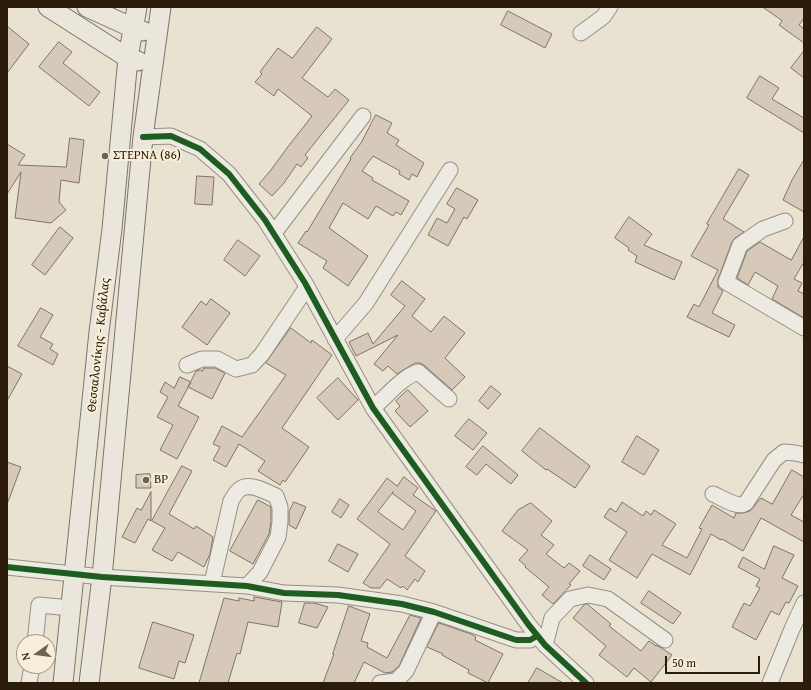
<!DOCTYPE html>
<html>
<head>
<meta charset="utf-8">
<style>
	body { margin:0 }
	#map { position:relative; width:811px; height:690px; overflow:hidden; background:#eae2d0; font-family:"Gentium Book Plus",serif }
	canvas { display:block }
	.frame { position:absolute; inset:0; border:8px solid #2b1d09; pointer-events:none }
	.north { position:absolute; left:16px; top:634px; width:40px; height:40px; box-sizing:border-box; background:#f8efda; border:1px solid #a69b86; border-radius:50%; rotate:256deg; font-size:11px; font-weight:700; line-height:16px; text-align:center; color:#2b1d09 }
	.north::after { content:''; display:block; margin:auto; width:14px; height:18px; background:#6e624f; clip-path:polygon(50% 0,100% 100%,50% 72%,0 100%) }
	.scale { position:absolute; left:665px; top:656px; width:95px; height:18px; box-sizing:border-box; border:2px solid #2b1d09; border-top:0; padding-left:5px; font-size:12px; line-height:14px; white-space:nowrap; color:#2b1d09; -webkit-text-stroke:3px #f8efda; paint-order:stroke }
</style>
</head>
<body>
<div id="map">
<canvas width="811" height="690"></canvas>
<div class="frame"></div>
<div class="north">N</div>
<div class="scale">50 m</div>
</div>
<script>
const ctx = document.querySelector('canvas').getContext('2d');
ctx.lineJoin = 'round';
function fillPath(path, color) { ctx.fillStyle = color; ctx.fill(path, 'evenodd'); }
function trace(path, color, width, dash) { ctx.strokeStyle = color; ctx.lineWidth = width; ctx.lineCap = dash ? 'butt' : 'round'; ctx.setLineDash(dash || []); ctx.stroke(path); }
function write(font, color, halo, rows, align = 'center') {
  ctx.font = font + ' "Gentium Book Plus",serif'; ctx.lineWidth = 4; ctx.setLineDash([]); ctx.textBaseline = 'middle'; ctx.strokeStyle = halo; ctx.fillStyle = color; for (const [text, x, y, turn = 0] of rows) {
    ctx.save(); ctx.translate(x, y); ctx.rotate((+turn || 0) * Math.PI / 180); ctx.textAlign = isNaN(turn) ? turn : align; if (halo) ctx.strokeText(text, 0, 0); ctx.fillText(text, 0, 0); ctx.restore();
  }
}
const building = new Path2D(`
	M 763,7 L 804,7 L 804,18 L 799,25 L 804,29 L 804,43 L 779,25 L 782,21 Z
	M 508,11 L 552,34 L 545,48 L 501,25 Z
	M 7,26 L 29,44 L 7,73 Z
	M 317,27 L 332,39 L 302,78 L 328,97 L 335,89 L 349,100 L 305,155 L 308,158 L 301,167 L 297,164 L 284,183 L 272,196 L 259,184 L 271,170 L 287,148 L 312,116 L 278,89 L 274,96 L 255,82 L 262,74 L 260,72 L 278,48 L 292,58 Z
	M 59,42 L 72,52 L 63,63 L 100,92 L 89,106 L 39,67 Z
	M 804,51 L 804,78 L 791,68 Z
	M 760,76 L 779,88 L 772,99 L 804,118 L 804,133 L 747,98 Z
	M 376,115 L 392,123 L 387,133 L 399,140 L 396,145 L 424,163 L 417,177 L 412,174 L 409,180 L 399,174 L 400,171 L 373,156 L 362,171 L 373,178 L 372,180 L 409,201 L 401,215 L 396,212 L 393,216 L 376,206 L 368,219 L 343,203 L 329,228 L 368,256 L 348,286 L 323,268 L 327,261 L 298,243 L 306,231 L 307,232 L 351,159 L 350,158 L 361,143 Z
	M 70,138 L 84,140 L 79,183 L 61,180 L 59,202 L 66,210 L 51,223 L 15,218 L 21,172 L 7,194 L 7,144 L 25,155 L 18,165 L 66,167 Z
	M 804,160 L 804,212 L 783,200 L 792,180 Z
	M 739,169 L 749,175 L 723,219 L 744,232 L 735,238 L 732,242 L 718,279 L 718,287 L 723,291 L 712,313 L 735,325 L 729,337 L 687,317 L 694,304 L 699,307 L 718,270 L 691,256 L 709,225 L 707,224 Z
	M 197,176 L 214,177 L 212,205 L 195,204 Z
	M 457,188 L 478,200 L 467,219 L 464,217 L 448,246 L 428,235 L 437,218 L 447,223 L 455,209 L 447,204 Z
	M 629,217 L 652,234 L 644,245 L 682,262 L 674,280 L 635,262 L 637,256 L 628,250 L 629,248 L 615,238 Z
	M 60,227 L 73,238 L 45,275 L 32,265 Z
	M 804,237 L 804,262 L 794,279 L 802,283 L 798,291 L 804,294 L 804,318 L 772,299 L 778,286 L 755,272 L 748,285 L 737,278 L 747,251 L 760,242 L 791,260 Z
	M 238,240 L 260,256 L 245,276 L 224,260 Z
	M 402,281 L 425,299 L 412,316 L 431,332 L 444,316 L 465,333 L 445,358 L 465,377 L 452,390 L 424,365 L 420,363 L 415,363 L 397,374 L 388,366 L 383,371 L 374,364 L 398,335 L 356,356 L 349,342 L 368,333 L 373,344 L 405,306 L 391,295 Z
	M 211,299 L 230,313 L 207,345 L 182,327 L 201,301 L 206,305 Z
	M 41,308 L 53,315 L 40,337 L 53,344 L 50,349 L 58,354 L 53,365 L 18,346 Z
	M 291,328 L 311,343 L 312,340 L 332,355 L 282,428 L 309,447 L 285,482 L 283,480 L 280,485 L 258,471 L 265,461 L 239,444 L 226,467 L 213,460 L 220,447 L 213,444 L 222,426 L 242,437 L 286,375 L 266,363 Z
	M 7,366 L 22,374 L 7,401 Z
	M 204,368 L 215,368 L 225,373 L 212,399 L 188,387 L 196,371 L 200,370 L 202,371 Z
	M 180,377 L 191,382 L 178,406 L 199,417 L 177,459 L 160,450 L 173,425 L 157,417 L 168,397 L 160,392 L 165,382 L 174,388 Z
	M 338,378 L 358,400 L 338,420 L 317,398 Z
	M 491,386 L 501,394 L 488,409 L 479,401 Z
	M 408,390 L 428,411 L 410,427 L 395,411 L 400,406 L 396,401 Z
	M 469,419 L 487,433 L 473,450 L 455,436 Z
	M 540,428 L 590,466 L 575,488 L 547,469 L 546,470 L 522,451 Z
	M 637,436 L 659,450 L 644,475 L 622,462 Z
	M 483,446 L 518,475 L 511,484 L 486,464 L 477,475 L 466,467 Z
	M 7,462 L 21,467 L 8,502 L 7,501 Z
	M 182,466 L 192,471 L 169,514 L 194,529 L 196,526 L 213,537 L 210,554 L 204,567 L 178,552 L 172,561 L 152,550 L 165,528 L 152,521 Z
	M 792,470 L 804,477 L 804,494 L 791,515 L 804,522 L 804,542 L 761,518 L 743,551 L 722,539 L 721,540 L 711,534 L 690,575 L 652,554 L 637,578 L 609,560 L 627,532 L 604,517 L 610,508 L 616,512 L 622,502 L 643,516 L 646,511 L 651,515 L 654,510 L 676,524 L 662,545 L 687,558 L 702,529 L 699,528 L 712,505 L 734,518 L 736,513 L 743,513 L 750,511 L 761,498 L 772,504 Z
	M 150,474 L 151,488 L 136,488 L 136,475 Z
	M 404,477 L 418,488 L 413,495 L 436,511 L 405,556 L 425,571 L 418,582 L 415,579 L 407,590 L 403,586 L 401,588 L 387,579 L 380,588 L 371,588 L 363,583 L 390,544 L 357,519 L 387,478 L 397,486 ZM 393,492 L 392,493 L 416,511 L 403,530 L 378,512 Z
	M 151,492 L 151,521 L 148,519 L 135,543 L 122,537 L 137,508 L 141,510 Z
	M 340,499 L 349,505 L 341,518 L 332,512 Z
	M 258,500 L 271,507 L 271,521 L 269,534 L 253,564 L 230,551 Z
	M 294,502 L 306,507 L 296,529 L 289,525 L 289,512 Z
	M 531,503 L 552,521 L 541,535 L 554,545 L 546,554 L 564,568 L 569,563 L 580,571 L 569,584 L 571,585 L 553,604 L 542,595 L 549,587 L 525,567 L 526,566 L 519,560 L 528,550 L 502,531 L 518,510 Z
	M 338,544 L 358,554 L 348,572 L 329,561 Z
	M 774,546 L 794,555 L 782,578 L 798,586 L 789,603 L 786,602 L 779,615 L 771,611 L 756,640 L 732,627 L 744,603 L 750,606 L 760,588 L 756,586 L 760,579 L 738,567 L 743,557 L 764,569 Z
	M 590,555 L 611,569 L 604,580 L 583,566 Z
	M 649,591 L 681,613 L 673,624 L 641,603 Z
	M 254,597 L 282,602 L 278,627 L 248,622 L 240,654 L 237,653 L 228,683 L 199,683 L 224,598 L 239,601 L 239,598 L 254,601 Z
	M 305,603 L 314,603 L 328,607 L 317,628 L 299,623 Z
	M 587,604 L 611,624 L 609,626 L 641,651 L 649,641 L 656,646 L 656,645 L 663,649 L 672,655 L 651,682 L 634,668 L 627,677 L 599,655 L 606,646 L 573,618 L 584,605 Z
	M 349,606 L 370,614 L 361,641 L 368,643 L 367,647 L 387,658 L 410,615 L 421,618 L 399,666 L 392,672 L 385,673 L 364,662 L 354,683 L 323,683 L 334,654 L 333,654 Z
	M 153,622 L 194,635 L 185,663 L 179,661 L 174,679 L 139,668 Z
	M 439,623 L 471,634 L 476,637 L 475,640 L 503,654 L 488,683 L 468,673 L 469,670 L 442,655 L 443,654 L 427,647 Z
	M 537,668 L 563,683 L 528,683 Z`);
fillPath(building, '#d6c9b9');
trace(building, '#7b7569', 1);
const minor = new Path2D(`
	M 581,33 L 603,17 L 610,7
	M 143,137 L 171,136 L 200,149 L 229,174 L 265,220 L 305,283 L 373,408 L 528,624 L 545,645 L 586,683
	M 785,221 L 763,229 L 740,245 L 726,282 L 804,328
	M 274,233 L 363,116
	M 335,339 L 366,303 L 450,170
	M 187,365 L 202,359 L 217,359 L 236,369 L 252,365 L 262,354 L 307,287
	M 373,408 C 386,397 402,377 418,372 L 449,399
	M 713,494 C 723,498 737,509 746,503 L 774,460 L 784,452 L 795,453 L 804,455
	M 7,567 L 102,577 L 247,586 L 284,593 L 338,595 L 402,604 L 434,612 L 516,640 L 530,640 L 537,636
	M 212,583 L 231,501 C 233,498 236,492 239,490 C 249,481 266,492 276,496 L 280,507 L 280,522 L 278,537 L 260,572 L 247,586
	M 35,642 L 39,605 L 71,608
	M 545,645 L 552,618 L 570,599 L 588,595 L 608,599 L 665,640
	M 29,683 L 32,666
	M 380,683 L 396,681 L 406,671 L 434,612
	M 770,683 L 792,629 L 804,603`);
const major = new Path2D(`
	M 48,7 L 128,58 L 138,61
	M 87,7 L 133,28 L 143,31
	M 63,683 L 99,332 L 112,229 L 128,58 L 137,7
	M 89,683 L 102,577 L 143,137 L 161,7`);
trace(minor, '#969083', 17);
trace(major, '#7b7569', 21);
trace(minor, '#edeae1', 15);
trace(major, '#ebe6dc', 19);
trace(new Path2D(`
	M 143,137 L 171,136 L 200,149 L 229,174 L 265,220 L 305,283 L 373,408 L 528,624 L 545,645 L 586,683
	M 7,567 L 102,577 L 247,586 L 284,593 L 338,595 L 402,604 L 434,612 L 516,640 L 530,640 L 537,636`), '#1b5e20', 6);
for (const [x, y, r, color] of [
	[105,156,4,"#6e624f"],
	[146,480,4,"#6e624f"]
]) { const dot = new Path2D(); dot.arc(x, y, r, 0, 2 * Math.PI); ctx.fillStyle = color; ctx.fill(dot); trace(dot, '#f8efda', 1.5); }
write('13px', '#2b1d09', '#f8efda', [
	["ΣΤΕΡΝΑ (86)",113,156],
	["BP",154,480]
], 'left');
write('13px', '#2b1d09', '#f8efda', [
	["Θεσσαλονίκης - Καβάλας",99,345,-84]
]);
</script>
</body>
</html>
